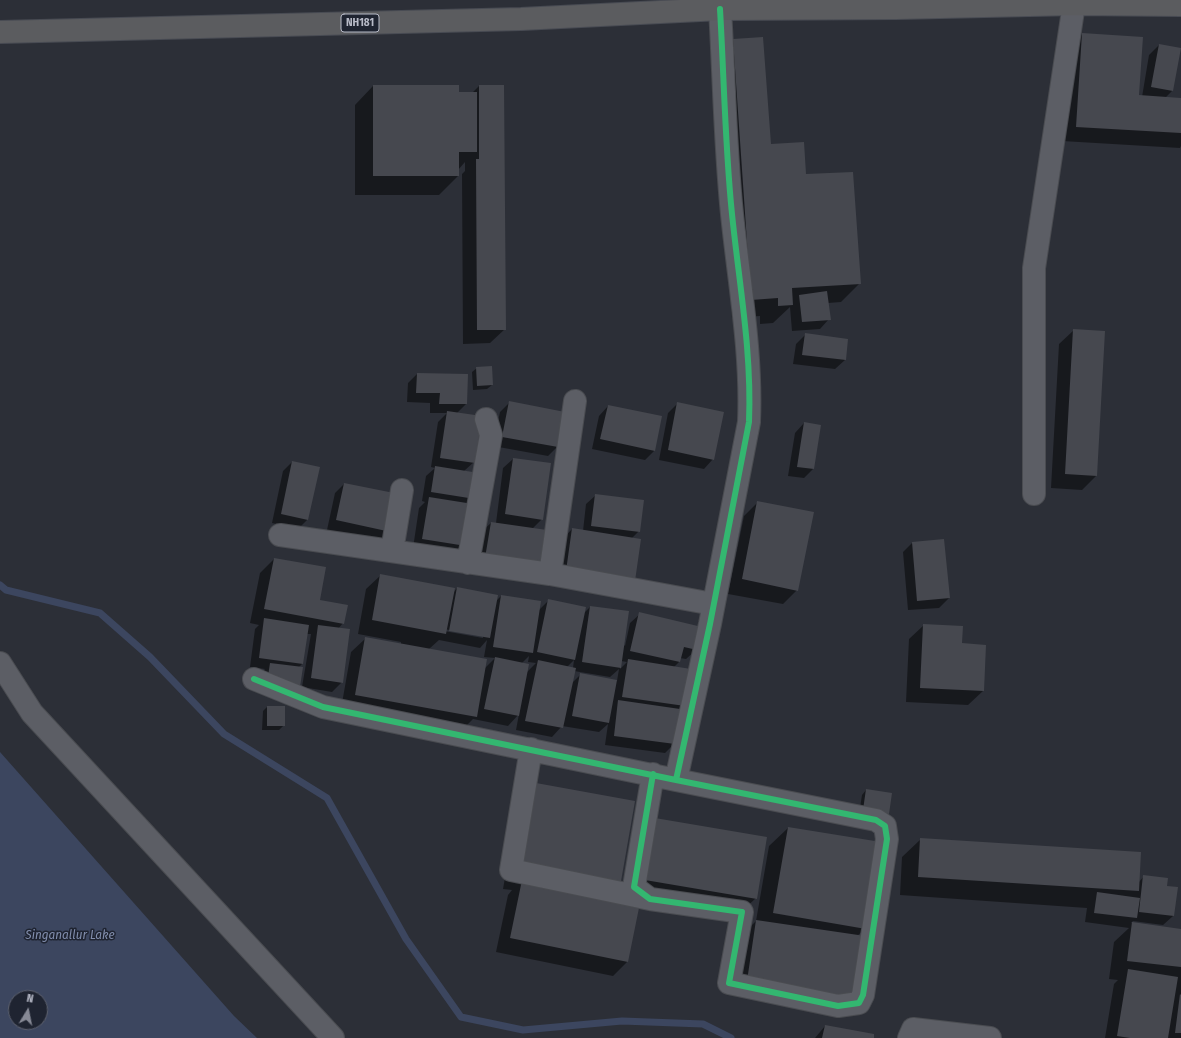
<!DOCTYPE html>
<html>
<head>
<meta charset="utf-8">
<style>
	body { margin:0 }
	#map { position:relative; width:1181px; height:1038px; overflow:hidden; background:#2c2f37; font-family:"Fira Sans Condensed",sans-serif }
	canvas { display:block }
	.north { position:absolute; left:8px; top:990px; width:40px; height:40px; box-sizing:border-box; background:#1f2431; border:1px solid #5c606d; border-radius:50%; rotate:10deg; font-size:11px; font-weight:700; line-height:16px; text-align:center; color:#b7bac7 }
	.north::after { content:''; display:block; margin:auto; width:14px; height:18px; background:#868995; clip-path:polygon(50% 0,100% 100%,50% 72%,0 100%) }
</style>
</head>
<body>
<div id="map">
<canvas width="1181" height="1038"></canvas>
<div class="north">N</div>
</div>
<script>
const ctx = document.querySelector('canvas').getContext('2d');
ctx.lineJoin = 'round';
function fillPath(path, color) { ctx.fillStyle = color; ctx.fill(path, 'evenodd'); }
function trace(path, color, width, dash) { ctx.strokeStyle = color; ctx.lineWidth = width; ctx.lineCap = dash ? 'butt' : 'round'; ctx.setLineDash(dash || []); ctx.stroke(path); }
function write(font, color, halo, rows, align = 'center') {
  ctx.font = font + ' "Fira Sans Condensed",sans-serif'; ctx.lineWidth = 3; ctx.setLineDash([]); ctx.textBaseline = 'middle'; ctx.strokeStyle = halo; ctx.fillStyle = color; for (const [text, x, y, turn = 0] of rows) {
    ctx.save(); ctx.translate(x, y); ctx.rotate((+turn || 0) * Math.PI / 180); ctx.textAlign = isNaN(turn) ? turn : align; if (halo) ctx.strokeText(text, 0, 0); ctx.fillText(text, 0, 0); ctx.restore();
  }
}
fillPath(new Path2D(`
	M 0,752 L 234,1016 L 257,1038 L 0,1038 ZM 16,998 L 40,998 L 40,1022 L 16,1022 Z`), '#3c465f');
fillPath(new Path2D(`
	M 1082,34 L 1138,96 L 1142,97 L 1149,55 L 1159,45 L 1180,49 L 1172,91 L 1165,98 L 1181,99 L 1181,146 L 1180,148 L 1062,141 L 1068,49 Z
	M 734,40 L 770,145 L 805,175 L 860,283 L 841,302 L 828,303 L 829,319 L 820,329 L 792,331 L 790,307 L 773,323 L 760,324 L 760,316 L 732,318 L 715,59 Z
	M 373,86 L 472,93 L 479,86 L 505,329 L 490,343 L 463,344 L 462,174 L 465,171 L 465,162 L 458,170 L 458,176 L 439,195 L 355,195 L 355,105 Z
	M 1074,330 L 1096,476 L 1082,490 L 1051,488 L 1059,344 Z
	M 806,334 L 845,360 L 835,369 L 793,364 L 796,344 Z
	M 477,368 L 492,385 L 487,389 L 473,390 L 472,372 Z
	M 417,374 L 466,404 L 456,414 L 474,462 L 464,471 L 478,474 L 466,545 L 456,555 L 413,548 L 419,508 L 425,502 L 422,501 L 426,476 L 435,468 L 431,467 L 438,422 L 447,413 L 430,413 L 430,403 L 407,402 L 408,383 Z
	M 509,403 L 557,447 L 548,456 L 493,446 L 500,412 Z
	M 678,403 L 713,459 L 704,469 L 659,460 L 668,413 Z
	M 608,406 L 655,450 L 645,460 L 592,449 L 599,416 Z
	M 804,423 L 813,469 L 804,478 L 788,476 L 795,433 Z
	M 513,459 L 550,464 L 542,519 L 532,529 L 476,567 L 481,532 L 491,523 L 496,523 L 503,468 Z
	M 292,462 L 308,519 L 298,529 L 272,523 L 283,471 Z
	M 344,484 L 390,531 L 380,541 L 327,530 L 335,493 Z
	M 596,495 L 639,531 L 632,538 L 552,585 L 558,544 L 572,529 L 583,531 L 586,504 Z
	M 758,502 L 797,590 L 783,604 L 728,594 L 744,516 Z
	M 912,543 L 949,598 L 939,608 L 908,610 L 903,552 Z
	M 274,559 L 343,623 L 338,629 L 342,682 L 332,692 L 302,687 L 311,634 L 307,634 L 302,664 L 299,667 L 299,687 L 261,673 L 265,669 L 250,667 L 255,629 L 259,625 L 250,623 L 260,573 Z
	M 381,575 L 453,593 L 457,588 L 496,601 L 501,596 L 539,610 L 549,600 L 584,613 L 590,607 L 625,646 L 630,623 L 640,614 L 696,650 L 686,659 L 680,658 L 679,662 L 674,667 L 684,706 L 678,712 L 674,744 L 665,753 L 605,745 L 608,724 L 599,732 L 562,726 L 552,737 L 516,730 L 519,714 L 508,726 L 473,719 L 461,731 L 341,709 L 351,652 L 366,638 L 401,644 L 401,642 L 358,634 L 366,589 ZM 444,629 L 483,636 L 483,638 L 444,631 ZM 439,640 L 480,648 L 487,640 L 484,657 L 495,658 L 484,669 L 429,649 ZM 529,656 L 528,662 L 536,663 L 527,672 L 521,664 ZM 574,660 L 573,668 L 567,667 ZM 621,661 L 627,662 L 620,669 ZM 619,669 L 617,681 L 581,674 L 571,684 L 574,671 L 610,677 Z
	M 924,625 L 961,644 L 983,691 L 968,705 L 906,702 L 909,639 Z
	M 267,707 L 284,725 L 279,730 L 262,730 L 263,711 Z
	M 866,790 L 888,813 L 884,818 L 859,814 L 862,795 Z
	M 518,803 L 619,887 L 627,962 L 613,976 L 496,952 L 508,895 L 512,890 L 503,889 Z
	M 650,818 L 756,898 L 741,912 L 625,893 Z
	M 788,828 L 865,929 L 857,936 L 733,995 L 742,935 L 756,921 L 769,846 Z
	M 921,839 L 1139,882 L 1144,876 L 1166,887 L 1173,916 L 1163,925 L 1133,921 L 1131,923 L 1181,930 L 1181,1038 L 1105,1038 L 1114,984 L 1118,980 L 1109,979 L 1114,942 L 1129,928 L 1085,922 L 1087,908 L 900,895 L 902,857 Z
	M 825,1026 L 873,1038 L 815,1038 Z`), '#0007');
trace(new Path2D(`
	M 0,585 L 6,590 L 100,613 L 150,657 L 224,734 L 327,798 L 406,939 L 461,1017 L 523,1030 L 622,1021 L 703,1024 L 731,1038`), '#3c465f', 7);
fillPath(new Path2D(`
	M 1082,33 L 1143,37 L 1139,95 L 1181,98 L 1181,133 L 1076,127 Z
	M 763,37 L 771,144 L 804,142 L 806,174 L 853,172 L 861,284 L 792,288 L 793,305 L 778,306 L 778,298 L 751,300 L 733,39 Z
	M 1159,44 L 1181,48 L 1173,91 L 1151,87 Z
	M 373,85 L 459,85 L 459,92 L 477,92 L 477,152 L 459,152 L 459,176 L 373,176 Z
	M 479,85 L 504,85 L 506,330 L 477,330 L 476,159 L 479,159 Z
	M 827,291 L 831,320 L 802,322 L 799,295 Z
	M 1073,329 L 1105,331 L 1097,476 L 1065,474 Z
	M 805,333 L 848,339 L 846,360 L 802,355 Z
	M 492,366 L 493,385 L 477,386 L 476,367 Z
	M 417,373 L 468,374 L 467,404 L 439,404 L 440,393 L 416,393 Z
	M 509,401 L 565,412 L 558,447 L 502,437 Z
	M 677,402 L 724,412 L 714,460 L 668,450 Z
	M 608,405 L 662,416 L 655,451 L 600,439 Z
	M 447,411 L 482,416 L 475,463 L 440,458 Z
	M 804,422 L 821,425 L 814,469 L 797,467 Z
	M 513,458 L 551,463 L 543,520 L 505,514 Z
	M 292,461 L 320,467 L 308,520 L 281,514 Z
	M 435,466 L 479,473 L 475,499 L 431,492 Z
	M 344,483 L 399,494 L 391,532 L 336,520 Z
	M 595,494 L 644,500 L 640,532 L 591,526 Z
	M 429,497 L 473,504 L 466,546 L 422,539 Z
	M 757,501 L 814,512 L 798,591 L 742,579 Z
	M 491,522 L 547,530 L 541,567 L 485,558 Z
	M 572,528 L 641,539 L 635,581 L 566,571 Z
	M 944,539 L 950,598 L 917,601 L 912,542 Z
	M 274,558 L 326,567 L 320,600 L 348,605 L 344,624 L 264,609 Z
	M 380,574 L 455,588 L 446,634 L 372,620 Z
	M 457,587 L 498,595 L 490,638 L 449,631 Z
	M 501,595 L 541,601 L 533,653 L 493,647 Z
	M 548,599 L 586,607 L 575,660 L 537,652 Z
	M 590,606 L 629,611 L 621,668 L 582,662 Z
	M 639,612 L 702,627 L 697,650 L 684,647 L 680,662 L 630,651 Z
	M 264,618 L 309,625 L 303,664 L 259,658 Z
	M 923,624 L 963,626 L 962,643 L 986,645 L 984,691 L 920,688 Z
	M 318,625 L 350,629 L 343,683 L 311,678 Z
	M 365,637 L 487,659 L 477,717 L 355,695 Z
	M 495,657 L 529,664 L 519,716 L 484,709 Z
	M 628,659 L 691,669 L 685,706 L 622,697 Z
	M 538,660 L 576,668 L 563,728 L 525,721 Z
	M 270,663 L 303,667 L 300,687 L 267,683 Z
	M 580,673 L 617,680 L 609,723 L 572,716 Z
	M 618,700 L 680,709 L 675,744 L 614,736 Z
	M 267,706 L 285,706 L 285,726 L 267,726 Z
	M 536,783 L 635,801 L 620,887 L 521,870 Z
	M 866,789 L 892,793 L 889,814 L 863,810 Z
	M 649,817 L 767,837 L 757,899 L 639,879 Z
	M 788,827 L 881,842 L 866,929 L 773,913 Z
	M 920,838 L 1141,852 L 1139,891 L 918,877 Z
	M 1143,875 L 1168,878 L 1167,886 L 1178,887 L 1174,916 L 1139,912 Z
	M 522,880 L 640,903 L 628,962 L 510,938 Z
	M 1097,892 L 1140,898 L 1137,918 L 1094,913 Z
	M 756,920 L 865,936 L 856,998 L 747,981 Z
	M 1132,922 L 1181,929 L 1181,967 L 1127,961 Z
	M 1128,969 L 1178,977 L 1168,1038 L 1130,1038 L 1117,1036 Z
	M 1180,994 L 1181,995 L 1181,1033 L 1175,1033 Z
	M 825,1025 L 874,1034 L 874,1038 L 822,1038 Z`), '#46484f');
const street = new Path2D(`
	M 575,401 L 550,574 L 713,604
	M 1034,494 L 1034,268 L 1074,4
	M 280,535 L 550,574
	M 392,551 L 402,490
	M 468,563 L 491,435 L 486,419
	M 0,663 L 32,713 L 333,1038
	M 254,679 L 323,707 L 676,780 L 710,624 L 749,422 C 752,352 739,283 732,214 C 725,146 724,77 720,9
	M 531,749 L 511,870 L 650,899
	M 653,774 L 634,887 L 650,899 L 742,912 L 729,983 L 838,1006 L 859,1003 L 863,995 L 887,839 L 885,826 L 876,820 L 676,780
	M 909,1038 L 913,1029 L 990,1038`);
const highway = new Path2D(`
	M 0,32 L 521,19 L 720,9 L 896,8 L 1074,4 L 1181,5`);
trace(street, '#4a4c51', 24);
trace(highway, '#484b53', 24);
trace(street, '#5c5e65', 22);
trace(highway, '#5b5c5f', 22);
trace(new Path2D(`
	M 254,679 L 323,707 L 676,780 L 710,624 L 749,422 C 752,352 739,283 732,214 C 725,146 724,77 720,9
	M 653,774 L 634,887 L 650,899 L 742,912 L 729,983 L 838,1006 L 859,1003 L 863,995 L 887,839 L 885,826 L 876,820 L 676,780`), '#33b770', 6);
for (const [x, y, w] of [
	[360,23,38]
]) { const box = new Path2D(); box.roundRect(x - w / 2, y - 9, w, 18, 3); ctx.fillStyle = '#1f2431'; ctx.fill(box); trace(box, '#b7bac7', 1); }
write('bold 11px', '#b7bac7', null, [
	["NH181",360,23]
]);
write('italic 13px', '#818dac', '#1f2431', [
	["Singanallur Lake",70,935]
]);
</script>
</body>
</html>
